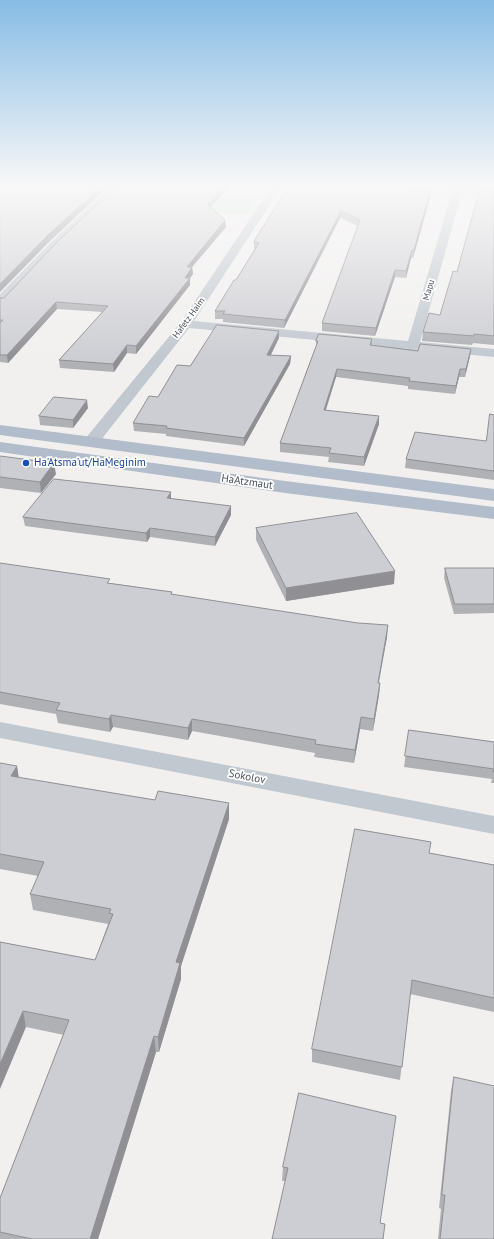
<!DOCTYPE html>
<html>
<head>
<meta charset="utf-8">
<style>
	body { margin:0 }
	canvas { display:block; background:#f1f0ef }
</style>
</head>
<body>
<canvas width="494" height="1239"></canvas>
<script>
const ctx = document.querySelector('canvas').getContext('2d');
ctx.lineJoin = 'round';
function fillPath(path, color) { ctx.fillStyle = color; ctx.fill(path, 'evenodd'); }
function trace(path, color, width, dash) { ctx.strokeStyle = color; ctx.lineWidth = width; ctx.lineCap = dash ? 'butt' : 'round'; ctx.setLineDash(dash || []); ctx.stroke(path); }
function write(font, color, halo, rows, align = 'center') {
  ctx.font = font + ' "PT Sans",sans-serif'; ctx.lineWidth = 3.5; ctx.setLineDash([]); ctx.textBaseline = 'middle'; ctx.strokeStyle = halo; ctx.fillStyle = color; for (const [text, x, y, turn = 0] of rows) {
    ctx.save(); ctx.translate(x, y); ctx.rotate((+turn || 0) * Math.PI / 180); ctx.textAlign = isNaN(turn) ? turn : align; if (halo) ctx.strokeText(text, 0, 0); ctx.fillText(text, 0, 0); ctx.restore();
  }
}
fillPath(new Path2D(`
	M 194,189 L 262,193 L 247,214 L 176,210 Z`), '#c3ead6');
fillPath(new Path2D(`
	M 111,186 L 121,186 L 58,247 L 4,304 L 0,305 L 0,294 L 50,243 Z
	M 272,186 L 282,186 L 194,321 L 408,341 L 452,192 L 412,189 L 407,186 L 458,186 L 494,189 L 494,195 L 462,192 L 420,342 L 494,349 L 494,357 L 189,328 L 97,445 L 85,445 L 83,442 L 85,439 L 181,322 Z
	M 0,722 L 494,816 L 494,834 L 0,738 Z`), '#c1c8cf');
fillPath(new Path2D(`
	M 0,425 L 494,489 L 494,501 L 0,435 Z
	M 0,442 L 285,481 L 494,507 L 494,519 L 285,493 L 0,452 Z`), '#b2bcca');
fillPath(new Path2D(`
	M 117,186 L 248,186 L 246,189 L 227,190 L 210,207 L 226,227 L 192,267 L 193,274 L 190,278 L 190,285 L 136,354 L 127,353 L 114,372 L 60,368 L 59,360 L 102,312 L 57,309 L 8,363 L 0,362 L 0,298 L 4,298 Z
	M 486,186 L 494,186 L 494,188 L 486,187 Z
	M 410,187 L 409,190 L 430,191 L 430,198 L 413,258 L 411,258 L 406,278 L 395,277 L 375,336 L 322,331 L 322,323 L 358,226 L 340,218 L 284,328 L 223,322 L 223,319 L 215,319 L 215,311 L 236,280 L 254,250 L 254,242 Z
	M 494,189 L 494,345 L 473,343 L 472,345 L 422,341 L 423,332 L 440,315 L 457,272 L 484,192 Z
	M 279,338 L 271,355 L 291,356 L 290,364 L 244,446 L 166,436 L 166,434 L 134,431 L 133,423 L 158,397 L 190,366 Z
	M 372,339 L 372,345 L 470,356 L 465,377 L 459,377 L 455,394 L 408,389 L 408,386 L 336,377 L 326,410 L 379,424 L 364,466 L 328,462 L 329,457 L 280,452 L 280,443 L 316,346 L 316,341 Z
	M 88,408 L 73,428 L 40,425 L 39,416 Z
	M 494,415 L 494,480 L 405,468 L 406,459 L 486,441 Z
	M 0,456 L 56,474 L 41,493 L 0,488 Z
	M 171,499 L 231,506 L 231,515 L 215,546 L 150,537 L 147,542 L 25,526 L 23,517 Z
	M 256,528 L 394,584 L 286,601 L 256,540 Z
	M 0,563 L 110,583 L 172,592 L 172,595 L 387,637 L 379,683 L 380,683 L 379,695 L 373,731 L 360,729 L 354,763 L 314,757 L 315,753 L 192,731 L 188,740 L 113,727 L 110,732 L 58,723 L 56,714 L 0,704 Z
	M 445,568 L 494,568 L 494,613 L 454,614 L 444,578 Z
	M 409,730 L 494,742 L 494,737 L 494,783 L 491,783 L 492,779 L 404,767 Z
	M 0,763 L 17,766 L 19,778 L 155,800 L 229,803 L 229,819 L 181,966 L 181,979 L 159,1052 L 156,1052 L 98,1239 L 0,1239 L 0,1198 L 64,1035 L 26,1027 L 0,942 L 95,960 L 108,924 L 33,910 L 30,894 L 38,876 L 0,869 Z
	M 429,853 L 494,865 L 494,1012 L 410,994 L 400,1080 L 312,1062 L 312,1049 Z
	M 454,1077 L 494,1239 L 438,1239 L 441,1209 L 439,1208 L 451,1091 Z
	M 299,1093 L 380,1223 L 383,1239 L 285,1181 L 282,1181 L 283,1167 Z`), '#b0b1b5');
fillPath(new Path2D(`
	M 102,186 L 109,186 L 49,242 L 0,292 L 0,284 L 48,235 Z
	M 225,186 L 227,186 L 227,190 L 207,211 L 207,204 Z
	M 430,191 L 430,198 L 413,258 L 414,250 Z
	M 341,211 L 340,218 L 284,328 L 285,320 Z
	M 225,220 L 226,227 L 192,267 L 193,274 L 190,278 L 190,285 L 136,354 L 136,346 L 185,278 L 187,267 Z
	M 412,250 L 411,258 L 406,278 L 406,271 Z
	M 395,270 L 395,277 L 375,336 L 376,328 Z
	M 56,302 L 57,309 L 8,363 L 7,355 Z
	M 279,331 L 279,338 L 267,362 L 267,355 Z
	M 127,345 L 127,353 L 114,372 L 113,364 Z
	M 471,349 L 470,356 L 465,377 L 466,369 Z
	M 291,356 L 290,364 L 244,446 L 244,438 Z
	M 337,369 L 336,377 L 323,418 L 324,410 Z
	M 460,369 L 459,377 L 455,394 L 456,386 Z
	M 87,400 L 88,408 L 73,428 L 73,420 Z
	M 379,416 L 379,424 L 364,466 L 364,457 Z
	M 54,463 L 56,474 L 41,493 L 40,482 Z
	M 171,492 L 171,501 L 167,498 Z
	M 231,506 L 231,515 L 215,546 L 215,537 Z
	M 150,528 L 150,537 L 147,542 L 146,533 Z
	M 395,571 L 394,584 L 286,601 L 286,588 Z
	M 388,625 L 387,637 L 376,695 L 378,683 Z
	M 380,683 L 379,695 L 373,731 L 374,719 Z
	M 111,715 L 113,727 L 110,732 L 109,719 Z
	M 361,717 L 360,729 L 354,763 L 355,750 Z
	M 192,719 L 192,731 L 188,740 L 188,728 Z
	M 17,766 L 19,782 L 11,776 Z
	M 229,803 L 229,819 L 181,966 L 181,979 L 159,1052 L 158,1037 L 176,962 Z
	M 23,1011 L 26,1027 L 0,1089 L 0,1064 Z
	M 154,1036 L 156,1052 L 98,1239 L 90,1239 Z`), '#909094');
const building = new Path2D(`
	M 0,186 L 102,186 L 48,235 L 0,284 Z
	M 117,186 L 225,186 L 207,204 L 225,220 L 187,267 L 192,267 L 185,278 L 190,278 L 136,346 L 127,345 L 113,364 L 59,360 L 108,306 L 56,302 L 7,355 L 0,355 L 0,323 L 3,320 L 0,320 L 0,298 L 4,298 L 58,241 Z
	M 289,186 L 397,186 L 410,187 L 408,190 L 430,191 L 414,250 L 412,250 L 406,271 L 395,270 L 376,328 L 322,323 L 360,220 L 341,211 L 285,320 L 223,314 L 225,311 L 215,311 L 234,280 L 236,280 L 259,243 L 254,242 Z
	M 485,188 L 494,189 L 494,336 L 474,334 L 474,336 L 423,332 L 429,313 L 440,315 L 453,271 L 457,272 L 479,192 L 484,192 Z
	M 217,325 L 279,331 L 267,355 L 291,356 L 244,438 L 166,428 L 167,426 L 133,423 L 149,396 L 158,397 L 177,365 L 190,366 Z
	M 319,334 L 372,339 L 370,345 L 418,351 L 420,344 L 471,349 L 466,369 L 460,369 L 456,386 L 409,381 L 410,378 L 337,369 L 324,410 L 379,416 L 364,457 L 329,453 L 331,448 L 280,443 L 318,341 L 316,341 Z
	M 54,397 L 87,400 L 73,420 L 39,416 Z
	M 490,414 L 494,415 L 494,471 L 406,459 L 415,432 L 486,441 Z
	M 0,456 L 54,463 L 40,482 L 0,477 Z
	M 54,479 L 171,492 L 167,498 L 231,506 L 215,537 L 150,528 L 146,533 L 23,517 Z
	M 357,513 L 395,571 L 286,588 L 256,528 Z
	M 0,563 L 110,579 L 107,583 L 172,592 L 171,594 L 358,623 L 388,625 L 378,683 L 380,683 L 374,719 L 361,717 L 355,750 L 315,744 L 316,740 L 192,719 L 188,728 L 111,715 L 109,719 L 56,710 L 60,703 L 0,692 Z
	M 445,568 L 494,568 L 494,604 L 455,604 Z
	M 409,730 L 494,742 L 494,772 L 493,772 L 494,769 L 405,756 Z
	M 0,763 L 17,766 L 11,776 L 155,800 L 158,791 L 229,803 L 176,962 L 180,963 L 158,1037 L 154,1036 L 90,1239 L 32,1239 L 0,1232 L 0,1198 L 69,1020 L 23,1011 L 0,1064 L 0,942 L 95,960 L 113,914 L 109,913 L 111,909 L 30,894 L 44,862 L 0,854 Z
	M 355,829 L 431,842 L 429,853 L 494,865 L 494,998 L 412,980 L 402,1067 L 312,1049 Z
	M 454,1077 L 494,1086 L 494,1239 L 440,1239 L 445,1195 L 442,1195 Z
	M 299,1093 L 396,1116 L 380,1223 L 385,1224 L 383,1239 L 272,1239 L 288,1168 L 283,1167 Z`);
fillPath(building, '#cdced3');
trace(building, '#909094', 1);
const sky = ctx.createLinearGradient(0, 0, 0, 359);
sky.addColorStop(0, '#87bce5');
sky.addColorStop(0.52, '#f9f8f8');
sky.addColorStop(1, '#f9f8f800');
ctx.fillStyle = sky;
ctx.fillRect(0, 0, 494, 359);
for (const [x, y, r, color] of [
	[26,463,4,"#1a4fb4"]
]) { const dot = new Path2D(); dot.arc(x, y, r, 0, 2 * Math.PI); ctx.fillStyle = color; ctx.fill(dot); trace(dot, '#fff', 1.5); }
write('9px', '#49505a', '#fff', [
	["Mapu",429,290,-74],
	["Hafetz Haim",189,318,-54]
]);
write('11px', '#164399', '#fff', [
	["Ha'Atsma'ut/HaMeginim",34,463]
], 'left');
write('11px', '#49505a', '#fff', [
	["HaAtzmaut",247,482,8],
	["Sokolov",247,777,11]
]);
</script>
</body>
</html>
